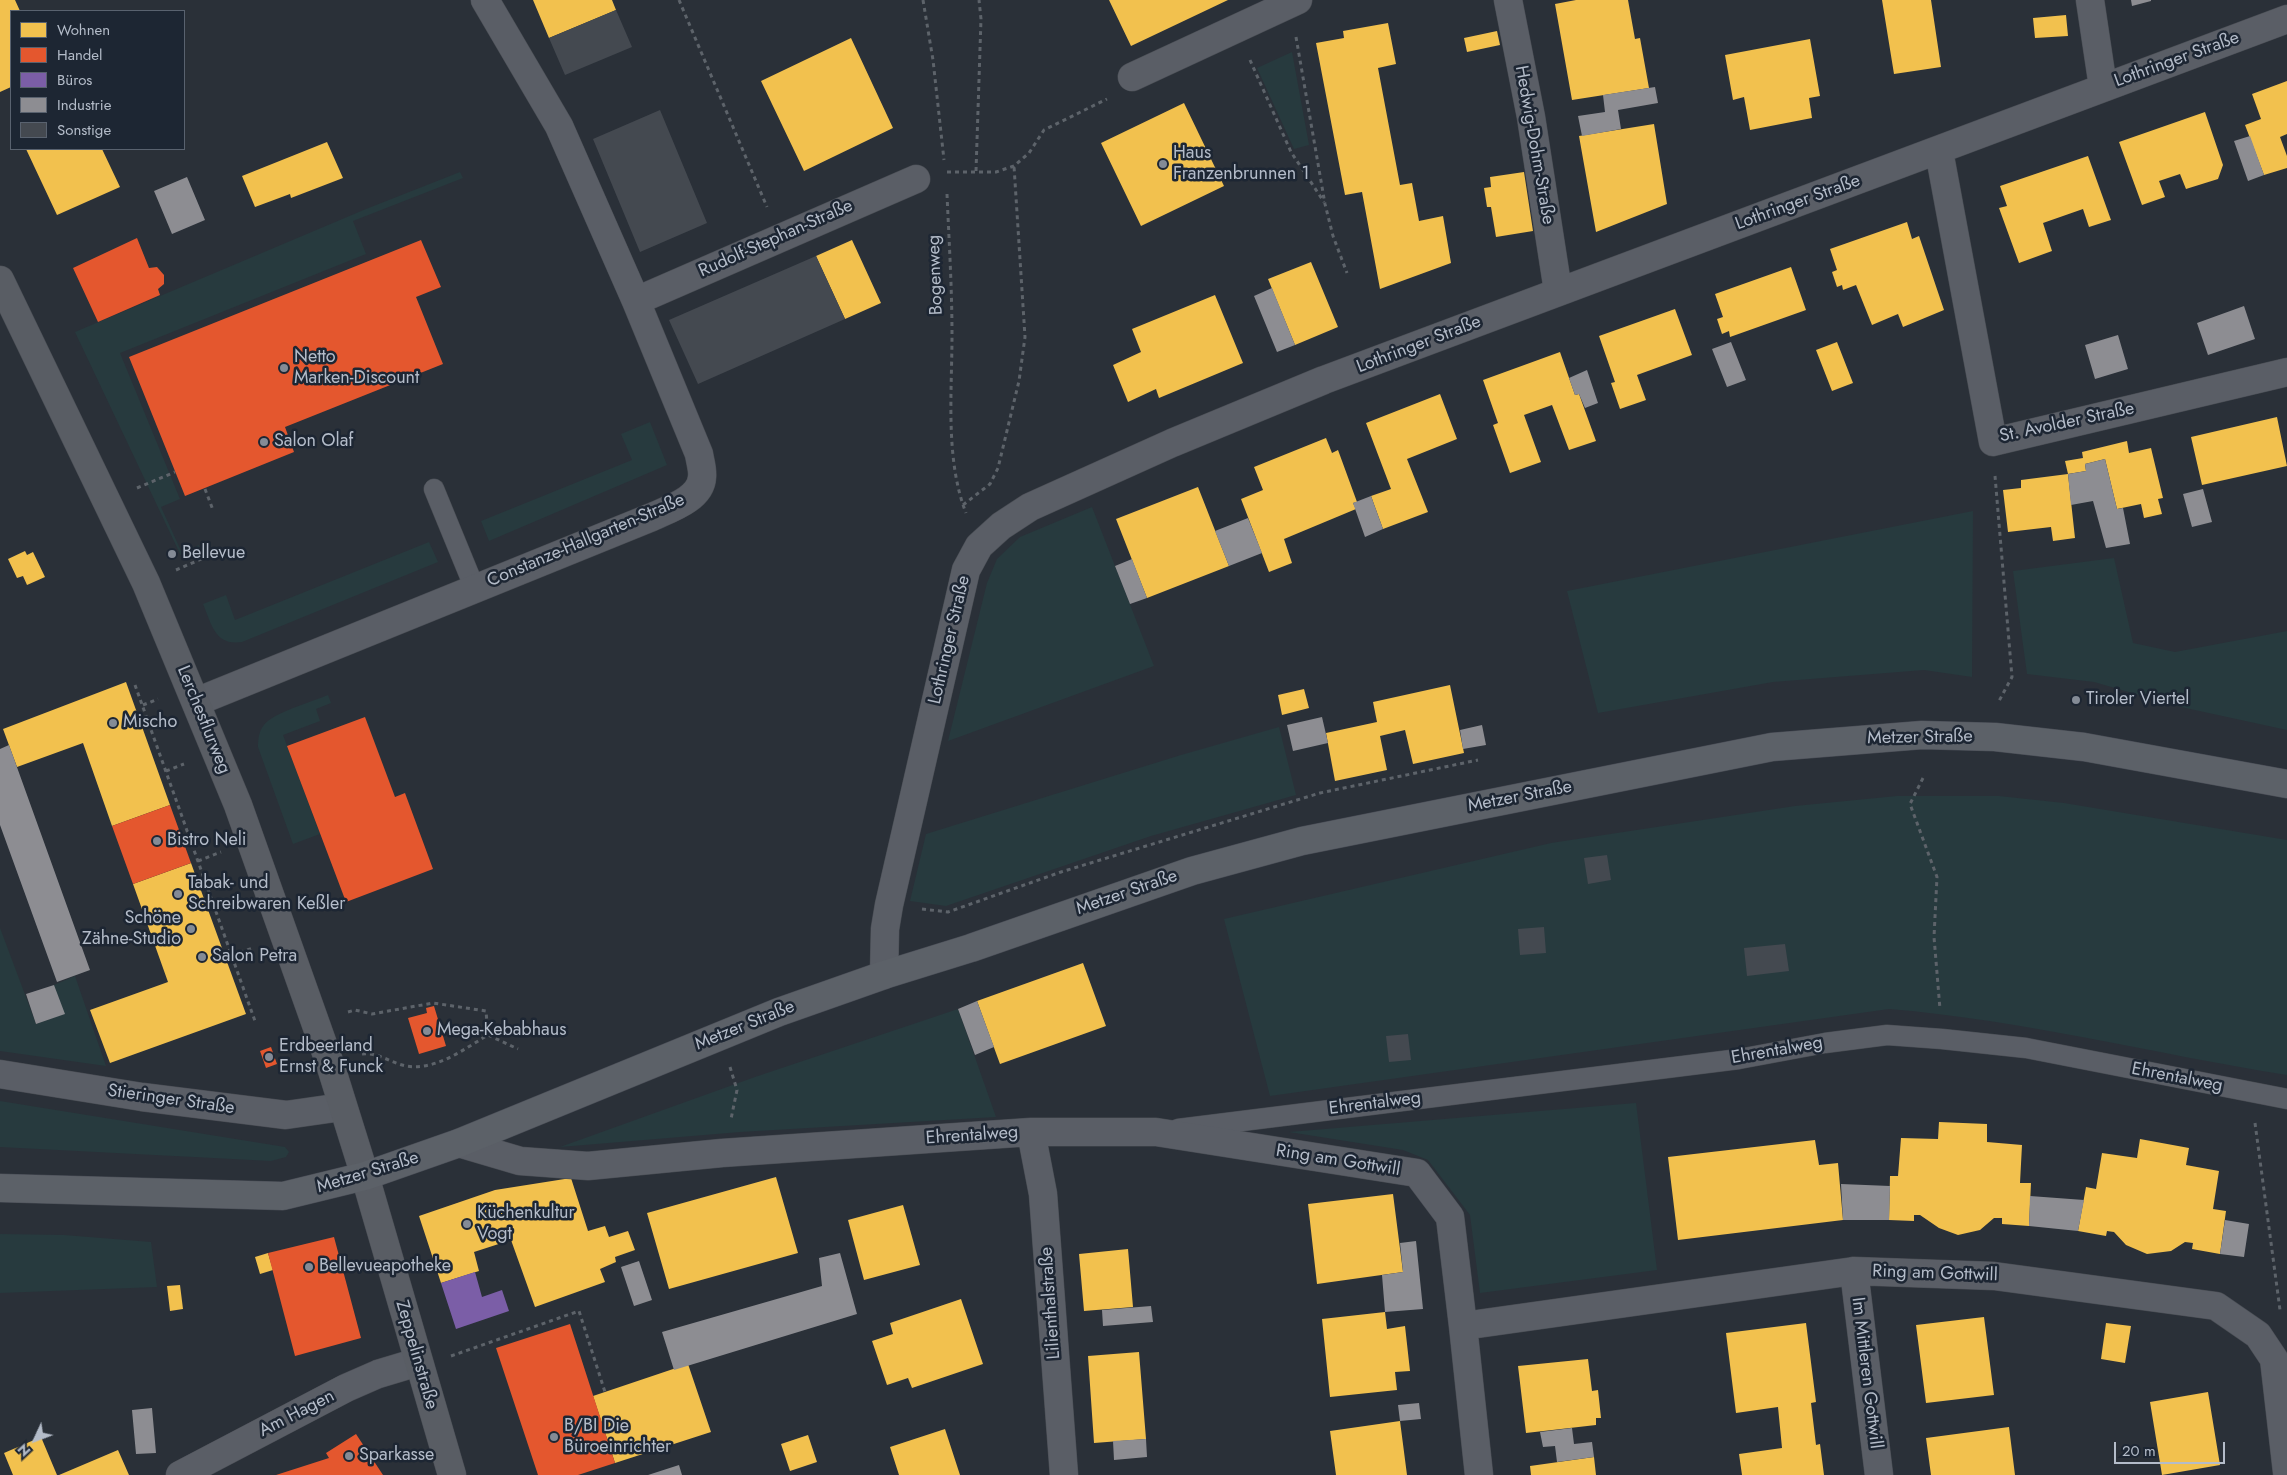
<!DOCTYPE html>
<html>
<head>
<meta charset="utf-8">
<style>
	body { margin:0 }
	#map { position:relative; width:2287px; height:1475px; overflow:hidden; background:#2a3038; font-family:Jost,sans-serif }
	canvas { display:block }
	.legend { position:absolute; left:10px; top:10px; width:175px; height:140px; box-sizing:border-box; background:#1d2633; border:1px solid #59626f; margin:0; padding:6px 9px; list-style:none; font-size:15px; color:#b4bcc9 }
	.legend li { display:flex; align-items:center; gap:10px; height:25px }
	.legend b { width:25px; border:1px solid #59626f }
	.north { position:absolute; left:10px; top:1415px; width:50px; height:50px; -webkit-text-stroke:4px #1d2633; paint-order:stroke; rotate:227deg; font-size:14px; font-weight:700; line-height:20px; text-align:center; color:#b4bcc9 }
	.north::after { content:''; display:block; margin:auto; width:18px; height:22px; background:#b4bcc9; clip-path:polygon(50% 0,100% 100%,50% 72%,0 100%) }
	.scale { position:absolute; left:2114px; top:1442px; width:111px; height:22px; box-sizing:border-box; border:2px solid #b4bcc9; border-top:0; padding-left:6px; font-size:15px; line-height:18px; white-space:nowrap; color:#b4bcc9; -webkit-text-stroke:4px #1d2633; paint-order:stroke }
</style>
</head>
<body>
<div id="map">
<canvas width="2287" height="1475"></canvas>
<ul class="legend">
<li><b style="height:14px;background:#f2c14e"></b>Wohnen</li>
<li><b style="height:14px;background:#e4572e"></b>Handel</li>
<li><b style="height:14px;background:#7b5ea7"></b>Büros</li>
<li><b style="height:14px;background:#8d8d92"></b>Industrie</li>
<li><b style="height:14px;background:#444950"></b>Sonstige</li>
</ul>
<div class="north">N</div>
<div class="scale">20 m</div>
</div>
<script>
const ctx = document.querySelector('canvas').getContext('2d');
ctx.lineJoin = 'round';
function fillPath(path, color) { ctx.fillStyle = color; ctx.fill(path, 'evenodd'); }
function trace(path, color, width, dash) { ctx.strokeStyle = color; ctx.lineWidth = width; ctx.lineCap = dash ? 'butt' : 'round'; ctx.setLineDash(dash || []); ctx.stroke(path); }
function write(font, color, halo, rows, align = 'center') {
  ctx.font = font + ' Jost,sans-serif'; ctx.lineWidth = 5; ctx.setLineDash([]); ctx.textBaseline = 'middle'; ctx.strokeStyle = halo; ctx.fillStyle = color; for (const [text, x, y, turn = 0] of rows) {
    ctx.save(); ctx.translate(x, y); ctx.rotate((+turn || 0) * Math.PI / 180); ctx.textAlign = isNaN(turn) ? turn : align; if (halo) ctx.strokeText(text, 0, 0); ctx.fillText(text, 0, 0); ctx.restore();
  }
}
fillPath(new Path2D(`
	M 1292,52 L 1309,145 L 1294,149 L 1257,68 Z
	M 460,172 L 463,178 L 353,221 L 366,254 L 120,353 L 180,499 L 161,507 L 182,553 L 199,545 L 200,550 L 182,558 L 75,332 L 366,209 Z
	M 650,422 L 667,465 L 489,541 L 481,521 L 632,460 L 621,434 Z
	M 1092,507 L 1154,666 L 948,741 L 987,583 L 997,559 L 1020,537 Z
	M 1973,511 L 1972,677 L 1924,670 L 1773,682 L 1598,713 L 1567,591 Z
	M 429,542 L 438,562 L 242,642 C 215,646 212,625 203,604 L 226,595 L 235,620 Z
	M 2114,558 L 2133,643 L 2175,652 L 2287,631 L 2287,730 L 2181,707 L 2094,682 L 2027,674 L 2013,571 Z
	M 328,695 L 331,703 L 316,709 L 320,721 L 283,735 L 320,834 L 293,844 L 258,747 C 258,739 259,731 264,725 C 274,712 312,702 328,695 Z
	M 1279,727 L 1296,795 L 1151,836 L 946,906 L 910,901 L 926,834 L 1181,755 Z
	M 1897,796 L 1999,796 L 2064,803 L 2287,840 L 2287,1075 C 2154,1054 2024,1020 1889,1009 L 1270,1096 L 1224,919 L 1551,843 L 1795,806 Z
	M 0,928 L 36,1024 L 64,1014 L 54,985 L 75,976 L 106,1066 L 0,1051 Z
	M 958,1009 L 996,1117 L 740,1132 L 560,1147 L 755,1077 Z
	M 0,1101 L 285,1147 L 289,1152 L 286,1157 L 271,1161 L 0,1147 Z
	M 1636,1103 L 1657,1270 L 1480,1293 L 1470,1215 L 1428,1160 L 1403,1150 L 1289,1132 Z
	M 0,1234 L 64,1235 L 151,1242 L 157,1287 L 0,1293 Z`), '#273a3e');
fillPath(new Path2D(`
	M 0,0 L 15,0 L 20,11 L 11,11 L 11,87 L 0,92 Z
	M 533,0 L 612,0 L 616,10 L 549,38 Z
	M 1109,0 L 1228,0 L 1131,46 Z
	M 1576,0 L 1628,0 L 1635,39 L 1640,38 L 1649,88 L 1572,100 L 1555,4 Z
	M 1882,0 L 1931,0 L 1941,67 L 1894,74 Z
	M 2066,15 L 2068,36 L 2035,38 L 2033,18 Z
	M 1388,23 L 1396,64 L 1378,68 L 1400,185 L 1412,183 L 1419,221 L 1443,216 L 1451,263 L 1380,289 L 1362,192 L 1345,195 L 1316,43 L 1344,38 L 1343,31 Z
	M 1497,31 L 1500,45 L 1467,52 L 1464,38 Z
	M 851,38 L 893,128 L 804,171 L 761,81 Z
	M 1810,39 L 1820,96 L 1809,98 L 1812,118 L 1750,130 L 1744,97 L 1733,100 L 1725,55 Z
	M 2287,81 L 2287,134 L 2280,137 L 2287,156 L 2287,168 L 2264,175 L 2245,125 L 2261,119 L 2252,94 Z
	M 1184,103 L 1224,186 L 1141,226 L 1101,143 Z
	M 2205,112 L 2223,165 L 2218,179 L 2186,189 L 2180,174 L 2159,181 L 2165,197 L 2142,205 L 2119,142 Z
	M 1654,124 L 1667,204 L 1596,232 L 1579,136 Z
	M 327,142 L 343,178 L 291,198 L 290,194 L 255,207 L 242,176 Z
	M 26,149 L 102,149 L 120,187 L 57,215 Z
	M 2088,156 L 2111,220 L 2089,227 L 2083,209 L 2043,223 L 2052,251 L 2019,263 L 1999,208 L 2007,206 L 2000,186 Z
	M 1524,172 L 1533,231 L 1496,237 L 1491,207 L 1487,207 L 1484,188 L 1491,187 L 1490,177 Z
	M 1907,222 L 1912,239 L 1919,236 L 1944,310 L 1903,327 L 1898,314 L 1872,325 L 1856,285 L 1843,290 L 1842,285 L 1837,287 L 1832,272 L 1837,270 L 1830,249 Z
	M 852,240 L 881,303 L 845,319 L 816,256 Z
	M 1311,262 L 1338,327 L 1295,345 L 1268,279 Z
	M 1791,267 L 1806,310 L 1730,337 L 1729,331 L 1722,334 L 1717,319 L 1723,317 L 1715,294 Z
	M 1215,295 L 1243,363 L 1159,398 L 1156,389 L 1128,402 L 1113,365 L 1141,352 L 1132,329 Z
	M 1675,309 L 1692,355 L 1637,375 L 1646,400 L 1620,409 L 1611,383 L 1615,382 L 1599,336 Z
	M 1837,342 L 1853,383 L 1832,391 L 1816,350 Z
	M 1560,352 L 1575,395 L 1579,394 L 1596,441 L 1569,450 L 1552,405 L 1524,415 L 1541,462 L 1510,473 L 1493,425 L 1498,423 L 1483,380 Z
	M 1440,394 L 1457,439 L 1407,459 L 1428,512 L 1383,529 L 1371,496 L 1391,489 L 1366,423 Z
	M 2277,417 L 2287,466 L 2202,485 L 2191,437 Z
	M 1326,438 L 1332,453 L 1338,450 L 1357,502 L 1353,503 L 1356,509 L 1284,539 L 1292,563 L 1269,572 L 1241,499 L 1263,490 L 1254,467 Z
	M 2127,441 L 2129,453 L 2151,448 L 2163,498 L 2158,499 L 2162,514 L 2144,518 L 2141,504 L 2117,509 L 2105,459 L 2085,464 L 2086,471 L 2068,474 L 2075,538 L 2053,541 L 2051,527 L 2008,532 L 2003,490 L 2021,488 L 2021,480 L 2068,474 L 2065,461 L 2083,458 L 2082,452 Z
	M 1198,487 L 1229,566 L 1147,598 L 1116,519 Z
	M 25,551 L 27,555 L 33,552 L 45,577 L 27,585 L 23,576 L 17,578 L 8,559 Z
	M 126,682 L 170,805 L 112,826 L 83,743 L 17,767 L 3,729 Z
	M 1450,685 L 1464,753 L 1413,764 L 1405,730 L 1380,736 L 1387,770 L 1335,781 L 1326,733 L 1377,722 L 1373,702 Z
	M 1304,689 L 1309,708 L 1282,715 L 1278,695 Z
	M 191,863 L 246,1014 L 110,1063 L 90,1010 L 168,982 L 133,884 Z
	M 1083,963 L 1106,1026 L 1000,1064 L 977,1001 Z
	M 1939,1122 L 1987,1124 L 1987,1142 L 2022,1145 L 2020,1183 L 2031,1183 L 2029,1226 L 2002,1224 L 2002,1218 L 1994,1218 L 1980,1230 L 1958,1235 L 1939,1228 L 1920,1215 L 1914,1215 L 1914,1221 L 1889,1220 L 1890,1176 L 1898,1176 L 1901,1138 L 1938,1139 Z
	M 2140,1139 L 2189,1148 L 2186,1165 L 2219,1171 L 2213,1209 L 2226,1211 L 2220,1254 L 2192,1249 L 2193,1243 L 2185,1242 L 2171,1251 L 2147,1254 L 2126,1245 L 2114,1232 L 2107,1231 L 2106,1236 L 2078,1231 L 2086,1187 L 2096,1189 L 2102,1153 L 2137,1158 Z
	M 1815,1140 L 1819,1165 L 1838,1163 L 1843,1220 L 1678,1240 L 1668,1157 Z
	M 776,1177 L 798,1253 L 669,1289 L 647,1213 Z
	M 571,1178 L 588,1231 L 605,1226 L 609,1237 L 628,1231 L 635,1250 L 615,1257 L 616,1262 L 600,1269 L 605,1282 L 535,1307 L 511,1240 L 474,1252 L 479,1271 L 441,1283 L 419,1216 L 495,1190 Z
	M 1393,1194 L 1403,1272 L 1317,1284 L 1308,1204 Z
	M 903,1205 L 920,1265 L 864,1280 L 848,1220 Z
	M 1128,1249 L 1133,1307 L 1084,1311 L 1079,1254 Z
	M 268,1253 L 273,1270 L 260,1274 L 255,1257 Z
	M 180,1285 L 183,1309 L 170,1311 L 167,1286 Z
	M 961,1299 L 983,1364 L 912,1388 L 908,1378 L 887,1385 L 872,1341 L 893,1334 L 890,1323 Z
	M 1385,1312 L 1387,1329 L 1405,1326 L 1410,1371 L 1395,1372 L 1397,1390 L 1330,1397 L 1322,1319 Z
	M 1984,1317 L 1994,1395 L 1926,1403 L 1916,1325 Z
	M 1806,1323 L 1816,1402 L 1811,1403 L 1816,1445 L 1820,1444 L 1824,1475 L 1742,1475 L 1739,1454 L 1782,1448 L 1778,1407 L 1736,1413 L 1726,1333 Z
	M 2106,1323 L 2131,1326 L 2125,1363 L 2101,1359 Z
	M 1139,1352 L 1146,1439 L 1094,1443 L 1088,1356 Z
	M 1588,1359 L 1592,1391 L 1598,1390 L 1601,1418 L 1596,1418 L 1596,1425 L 1526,1433 L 1518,1366 Z
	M 688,1364 L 711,1432 L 615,1463 L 593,1396 Z
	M 2208,1392 L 2220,1465 L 2162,1475 L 2150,1402 Z
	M 1400,1421 L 1407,1475 L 1336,1475 L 1330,1431 Z
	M 2009,1427 L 2015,1475 L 1931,1475 L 1926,1438 Z
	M 945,1429 L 960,1475 L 899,1475 L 890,1447 Z
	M 808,1435 L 817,1462 L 790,1471 L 781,1444 Z
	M 41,1437 L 57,1475 L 13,1475 L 4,1453 Z
	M 118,1450 L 129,1475 L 59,1475 Z
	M 1594,1457 L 1596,1475 L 1531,1475 L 1530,1466 Z`), '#f2c14e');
fillPath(new Path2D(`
	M 137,238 L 149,268 L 157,267 L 164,275 L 164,284 L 158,289 L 160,295 L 98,322 L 73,268 Z
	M 421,240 L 441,287 L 416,297 L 443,364 L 285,427 L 294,452 L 185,496 L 129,357 Z
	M 365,717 L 395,797 L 405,793 L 433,869 L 346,902 L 287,746 Z
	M 170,805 L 191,863 L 133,884 L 112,826 Z
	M 434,1006 L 446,1046 L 419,1054 L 408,1018 L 427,1013 L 426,1008 Z
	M 271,1047 L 277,1064 L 266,1068 L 260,1051 Z
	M 334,1237 L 361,1338 L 295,1356 L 268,1253 Z
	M 570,1324 L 615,1463 L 578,1475 L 538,1475 L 496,1348 Z
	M 356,1434 L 383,1475 L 276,1475 L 329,1458 L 326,1453 Z`), '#e4572e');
fillPath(new Path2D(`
	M 475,1272 L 482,1297 L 502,1290 L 509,1311 L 456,1329 L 441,1283 Z`), '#7b5ea7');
fillPath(new Path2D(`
	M 2131,0 L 2151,0 L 2151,1 L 2132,6 Z
	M 1655,87 L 1658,103 L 1618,110 L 1621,129 L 1582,136 L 1578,116 L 1605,112 L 1603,95 Z
	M 2250,136 L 2264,175 L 2248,181 L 2234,141 Z
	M 187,177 L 205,220 L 172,234 L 154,191 Z
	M 1272,288 L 1295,345 L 1277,352 L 1254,296 Z
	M 2244,306 L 2255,339 L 2208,355 L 2197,323 Z
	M 2118,335 L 2128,369 L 2095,379 L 2085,345 Z
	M 1731,342 L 1746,380 L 1727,387 L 1712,349 Z
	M 1587,370 L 1598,403 L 1585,408 L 1579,394 L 1575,395 L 1569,378 Z
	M 2105,459 L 2117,509 L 2123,508 L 2130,544 L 2106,548 L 2093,501 L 2071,505 L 2068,474 L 2086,471 L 2085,464 Z
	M 2203,489 L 2212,522 L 2192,527 L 2183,494 Z
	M 1371,496 L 1383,529 L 1365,537 L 1353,503 Z
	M 1248,518 L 1262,553 L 1229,566 L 1215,531 Z
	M 1132,559 L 1147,598 L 1130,604 L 1115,566 Z
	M 1322,717 L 1328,743 L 1293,751 L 1287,725 Z
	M 1482,725 L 1486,745 L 1463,749 L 1460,730 Z
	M 9,745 L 90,970 L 57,982 L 0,825 L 0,749 Z
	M 54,985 L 65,1014 L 36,1024 L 26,994 Z
	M 977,1001 L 994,1047 L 975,1055 L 958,1009 Z
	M 1841,1184 L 1890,1186 L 1889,1220 L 1843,1220 Z
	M 2030,1196 L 2084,1200 L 2078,1231 L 2029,1226 Z
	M 2225,1220 L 2249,1224 L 2244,1257 L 2220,1254 Z
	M 1416,1241 L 1423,1309 L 1385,1312 L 1382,1275 L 1403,1272 L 1400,1243 Z
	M 840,1253 L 857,1314 L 674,1370 L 662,1332 L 822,1286 L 819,1258 Z
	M 639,1261 L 652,1300 L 634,1306 L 621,1267 Z
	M 1151,1306 L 1153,1322 L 1103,1326 L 1102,1310 Z
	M 1419,1403 L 1421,1419 L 1400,1421 L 1398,1405 Z
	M 152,1408 L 156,1453 L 136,1454 L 132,1410 Z
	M 1572,1428 L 1574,1444 L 1592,1442 L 1594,1457 L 1557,1462 L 1555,1446 L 1543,1447 L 1540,1432 Z
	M 1146,1439 L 1147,1457 L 1114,1460 L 1113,1441 Z
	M 679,1465 L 682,1475 L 648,1475 Z`), '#8d8d92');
fillPath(new Path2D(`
	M 616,10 L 632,47 L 565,75 L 549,38 Z
	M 660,110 L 707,223 L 640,252 L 593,139 Z
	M 816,256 L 845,319 L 698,384 L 669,320 Z
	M 1607,855 L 1611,880 L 1588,884 L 1584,858 Z
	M 1544,927 L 1546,953 L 1520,955 L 1518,929 Z
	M 1785,944 L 1789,971 L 1747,976 L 1744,948 Z
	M 1408,1034 L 1411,1060 L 1389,1062 L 1386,1036 Z`), '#444950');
const lane = new Path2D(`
	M 434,489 L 475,589
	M 1178,1129 L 1739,1059 L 1825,1043 L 1887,1035 L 1942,1039 L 2026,1048 L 2287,1099`);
const street = new Path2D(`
	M 1508,0 L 1531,117 L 1558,291
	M 2090,0 L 2103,87
	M 1132,77 L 1298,0
	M 1939,151 L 1993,442 L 2287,372
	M 636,301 L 916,179
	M 196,702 L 652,517 C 669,509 701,499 702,477 C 703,470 700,461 699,454 L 636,301 L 559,126 L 485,0
	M 884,975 L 885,929 L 889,905 L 966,570 L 979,546 L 1001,526 L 1030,507 L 1172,443 L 1324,380 L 2287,19
	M 0,1074 L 142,1097 L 286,1115 L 342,1107
	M 1031,1132 L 1043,1194 L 1064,1475
	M 459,1143 L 520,1161 L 588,1166 L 722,1153 L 1031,1132 L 1156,1132 L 1417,1173 L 1450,1217 L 1463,1326
	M 1854,1271 L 1879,1475
	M 180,1475 L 346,1388 L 378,1374 L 418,1362
	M 1479,1475 L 1463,1326 L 1854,1271 L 1994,1276 L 2216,1306 L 2258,1335 L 2274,1359 L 2287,1472`);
const secondary = new Path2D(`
	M 0,280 L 146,583 L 238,805 L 330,1064 L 365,1176 L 452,1475`);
const primary = new Path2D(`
	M 0,1188 L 283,1196 L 365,1176 L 459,1143 L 779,1012 L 884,975 L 971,948 L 1192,871 L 1302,841 L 1772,747 L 1922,735 L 1995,737 L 2084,747 L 2287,784`);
trace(lane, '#484c53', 21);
trace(street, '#484c53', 29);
trace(secondary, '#484c53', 29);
trace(primary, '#484c55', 29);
trace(new Path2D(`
	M 679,0 L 767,207
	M 923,0 L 933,60 L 944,160
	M 1296,37 L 1325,204 L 1333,236 L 1347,273
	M 1250,60 L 1291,152 L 1324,202
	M 976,171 L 981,19 L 979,0
	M 947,172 L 996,172 L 1014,166 L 1029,153 L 1044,130 L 1107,99
	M 947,194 C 949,241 952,288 952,335 C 952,393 945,459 966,513
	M 1995,476 L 2012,677 L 1999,701
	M 137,488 L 175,472
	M 205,489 L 213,510
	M 963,505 L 990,484 L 998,468 L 1019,381 L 1025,337 L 1014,166
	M 176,570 L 227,548
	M 135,685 L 255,1021
	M 143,705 L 158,699
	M 166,771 L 184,764
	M 1923,778 L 1910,804 L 1937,877 L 1934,937 L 1940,1009
	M 198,861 L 221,852
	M 922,909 L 948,912 L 1061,872 L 1320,793 L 1478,760
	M 232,955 L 253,948
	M 348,1012 L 355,1010 L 372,1014 L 433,1003 L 486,1011 L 488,1035
	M 362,1054 C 378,1052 391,1063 406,1066 C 436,1071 464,1049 488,1035 L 518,1049
	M 730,1067 L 737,1090 L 731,1119
	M 2255,1123 L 2280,1310
	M 451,1356 L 579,1311 L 605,1392`), '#5d636a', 3, [4, 4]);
trace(lane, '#5a5e66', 20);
trace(street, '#5a5e66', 28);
trace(secondary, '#595d64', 28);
trace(primary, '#5c6168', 28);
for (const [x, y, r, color] of [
	[1163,164,5,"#848b96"],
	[284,368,5,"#848b96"],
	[264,442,5,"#848b96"],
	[172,554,5,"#848b96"],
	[2076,700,5,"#848b96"],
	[113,723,5,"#848b96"],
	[157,841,5,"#848b96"],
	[178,894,5,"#848b96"],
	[191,929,5,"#848b96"],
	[202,957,5,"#848b96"],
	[427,1031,5,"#848b96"],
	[269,1057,5,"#848b96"],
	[467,1224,5,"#848b96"],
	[309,1267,5,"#848b96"],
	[554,1437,5,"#848b96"],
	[349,1456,5,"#848b96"]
]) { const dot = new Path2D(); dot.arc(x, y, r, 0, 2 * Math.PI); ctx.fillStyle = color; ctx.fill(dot); trace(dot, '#1d2633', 2); }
write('18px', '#b4bcc9', '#1d2633', [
	["Lothringer Straße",2177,60,-20],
	["Hedwig-Dohm-Straße",1534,145,80],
	["Lothringer Straße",1798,203,-20],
	["Rudolf-Stephan-Straße",776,239,-24],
	["Bogenweg",936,275,-92],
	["Lothringer Straße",1419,345,-21],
	["St. Avolder Straße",2067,423,-12],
	["Constanze-Hallgarten-Straße",586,541,-23],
	["Lothringer Straße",950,640,-77],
	["Lerchesflurweg",203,720,68],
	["Metzer Straße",1920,738,-1],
	["Metzer Straße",1520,797,-11],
	["Metzer Straße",1127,893,-19],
	["Metzer Straße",745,1026,-22],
	["Ehrentalweg",1777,1051,-10],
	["Ehrentalweg",2177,1078,11],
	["Stieringer Straße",171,1100,8],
	["Ehrentalweg",1375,1104,-7],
	["Ehrentalweg",972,1136,-4],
	["Ring am Gottwill",1338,1161,9],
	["Metzer Straße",368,1173,-17],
	["Ring am Gottwill",1935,1274,2],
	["Lilienthalstraße",1051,1303,-94],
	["Zeppelinstraße",416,1355,74],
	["Im Mittleren Gottwill",1866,1373,83],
	["Am Hagen",297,1414,-27]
]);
write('18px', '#b4bcc9', '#1d2633', [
	["Haus",1173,154],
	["Franzenbrunnen 1",1173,175],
	["Netto",294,358],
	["Marken-Discount",294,379],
	["Salon Olaf",274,442],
	["Bellevue",182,554],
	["Tiroler Viertel",2086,700],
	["Mischo",123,723],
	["Bistro Neli",167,841],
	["Tabak- und",188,884],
	["Schreibwaren Keßler",188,905],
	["Schöne",181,919,"right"],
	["Zähne-Studio",181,940,"right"],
	["Salon Petra",212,957],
	["Mega-Kebabhaus",437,1031],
	["Erdbeerland",279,1047],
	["Ernst & Funck",279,1068],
	["Küchenkultur",477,1214],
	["Vogt",477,1235],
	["Bellevueapotheke",319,1267],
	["B/BI Die",564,1427],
	["Büroeinrichter",564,1448],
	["Sparkasse",359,1456]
], 'left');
</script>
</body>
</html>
